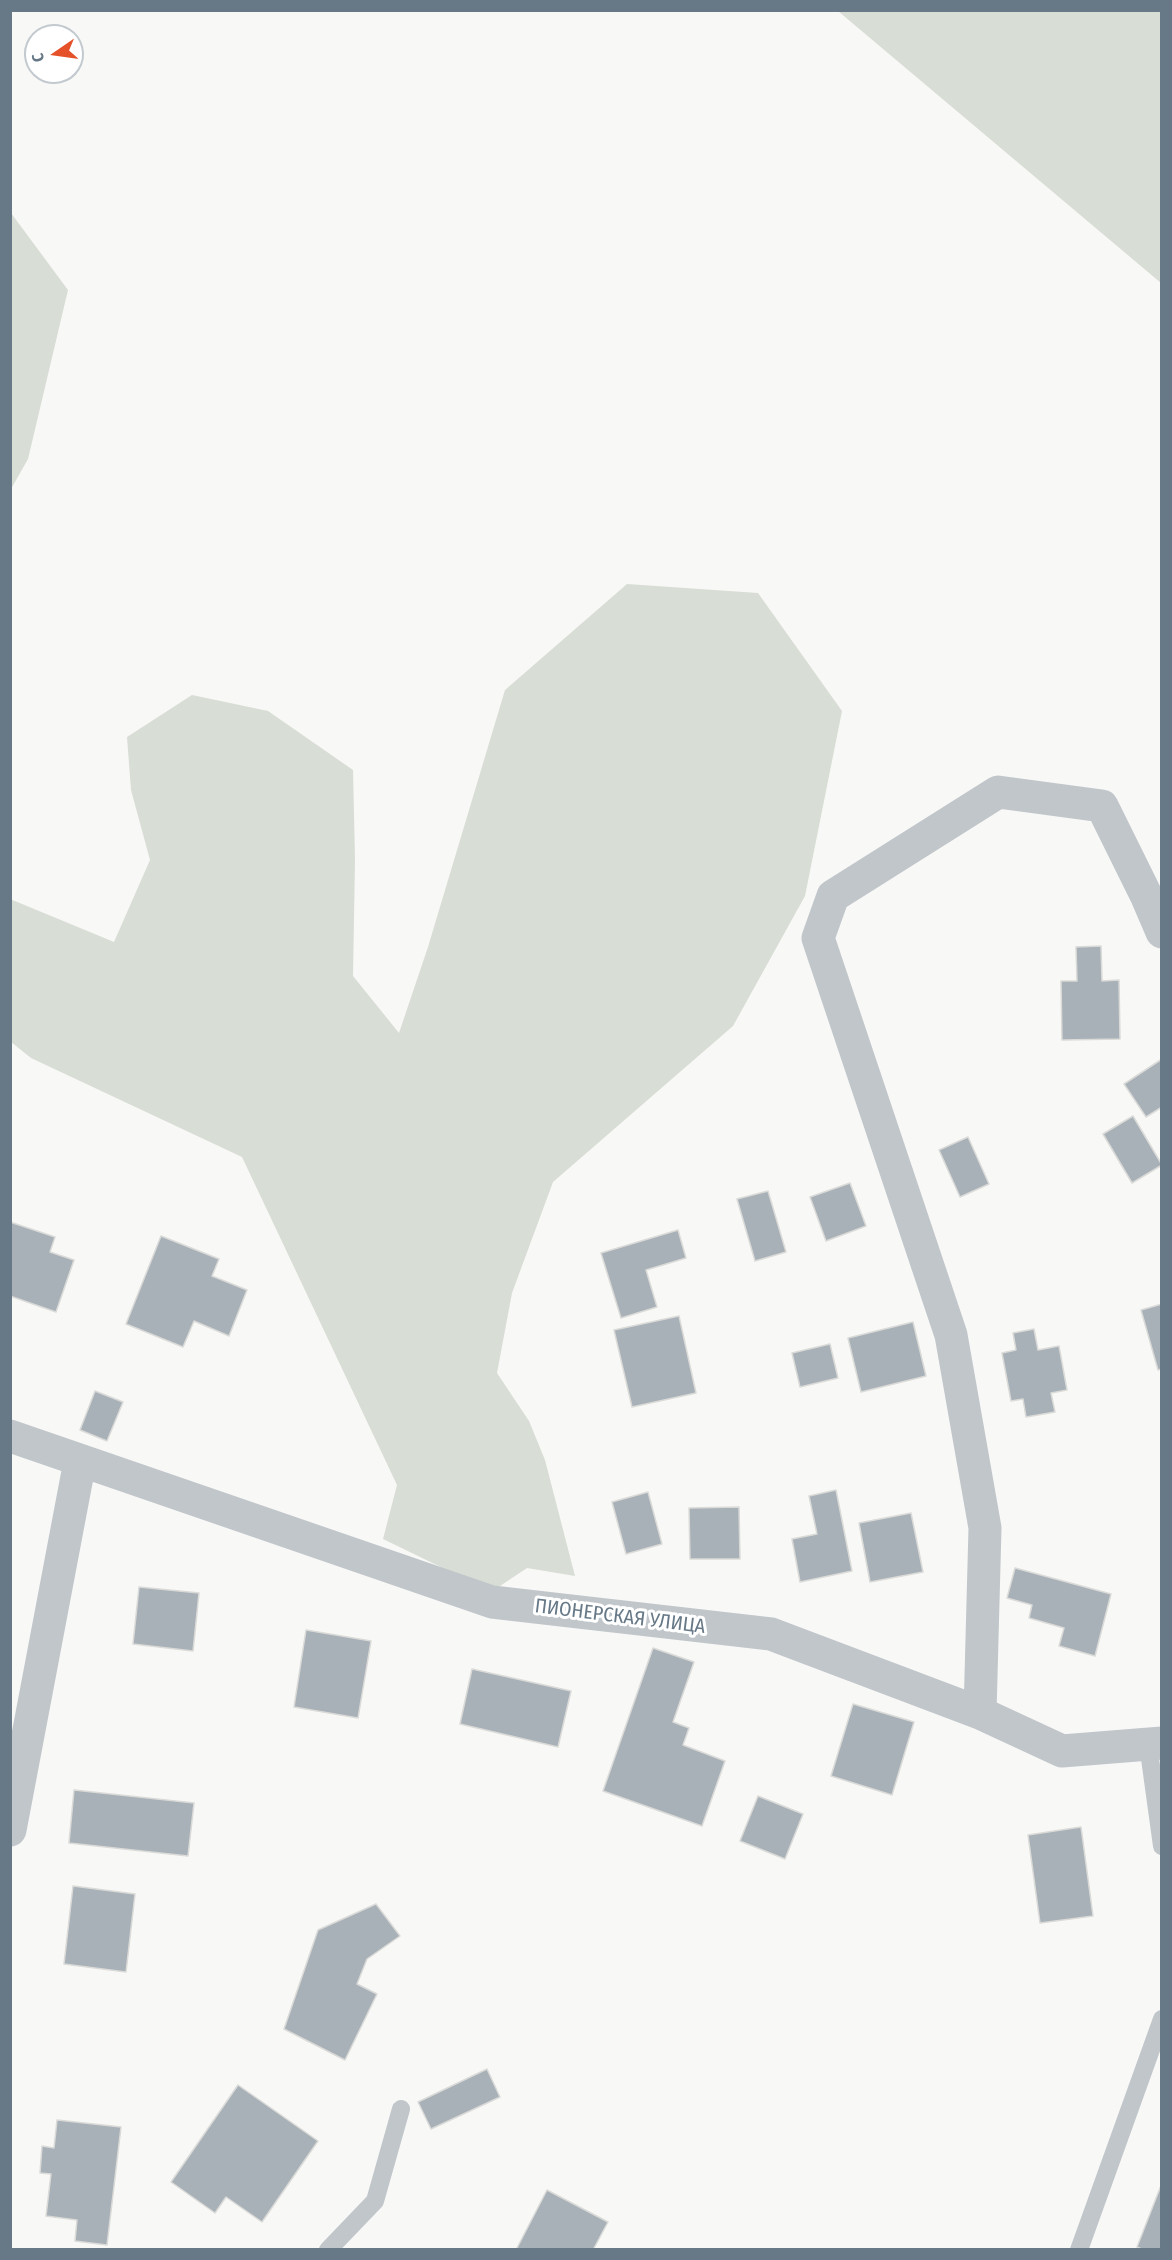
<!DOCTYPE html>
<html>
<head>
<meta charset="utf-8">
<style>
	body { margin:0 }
	#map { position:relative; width:1172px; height:2260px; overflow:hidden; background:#f8f8f6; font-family:"Fira Sans Condensed",sans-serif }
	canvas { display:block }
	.frame { position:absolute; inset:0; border:12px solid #677987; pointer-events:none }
	.north { position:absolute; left:24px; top:24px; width:60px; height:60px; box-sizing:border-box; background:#fff; border:2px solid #c2c9cf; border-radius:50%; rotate:257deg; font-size:16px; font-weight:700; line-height:24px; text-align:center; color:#677987 }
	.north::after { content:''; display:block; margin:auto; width:21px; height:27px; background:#e55229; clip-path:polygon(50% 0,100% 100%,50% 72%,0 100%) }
</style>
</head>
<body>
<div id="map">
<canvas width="1172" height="2260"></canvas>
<div class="frame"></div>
<div class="north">С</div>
</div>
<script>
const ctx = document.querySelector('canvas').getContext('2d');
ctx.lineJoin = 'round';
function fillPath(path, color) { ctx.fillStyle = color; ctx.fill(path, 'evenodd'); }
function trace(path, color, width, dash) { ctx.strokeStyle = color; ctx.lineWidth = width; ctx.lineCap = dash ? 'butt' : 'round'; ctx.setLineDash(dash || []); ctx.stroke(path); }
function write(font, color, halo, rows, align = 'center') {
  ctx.font = font + ' "Fira Sans Condensed",sans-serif'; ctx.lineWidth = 6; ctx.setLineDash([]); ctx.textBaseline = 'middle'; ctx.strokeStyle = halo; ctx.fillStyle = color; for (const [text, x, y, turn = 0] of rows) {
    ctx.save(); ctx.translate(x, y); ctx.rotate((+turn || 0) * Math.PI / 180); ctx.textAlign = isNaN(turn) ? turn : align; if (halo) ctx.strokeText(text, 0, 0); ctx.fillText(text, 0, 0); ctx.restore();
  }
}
fillPath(new Path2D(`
	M 838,11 L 1161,11 L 1161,283 Z
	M 11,213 L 68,290 L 28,459 L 11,489 Z
	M 627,584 L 758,593 L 842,711 L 805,896 L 733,1026 L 553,1182 L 512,1293 L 497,1373 L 529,1421 L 545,1460 L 575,1576 L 527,1568 L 497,1588 L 451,1572 L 383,1539 L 397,1485 L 242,1157 L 31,1058 L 11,1042 L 10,899 L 114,942 L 150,860 L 131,790 L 127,737 L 192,695 L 268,711 L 353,770 L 355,860 L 353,976 L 399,1033 L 428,947 L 505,690 Z`), '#d8ddd5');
const building = new Path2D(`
	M 1101,946 L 1102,981 L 1119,980 L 1120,1039 L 1062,1040 L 1061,981 L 1077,981 L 1076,947 Z
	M 1162,1059 L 1162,1107 L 1146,1117 L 1124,1084 Z
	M 1133,1116 L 1162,1165 L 1132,1183 L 1103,1134 Z
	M 968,1137 L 989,1184 L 960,1197 L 939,1150 Z
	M 850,1183 L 866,1226 L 826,1241 L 810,1197 Z
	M 768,1191 L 786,1252 L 755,1261 L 737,1199 Z
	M 10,1222 L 55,1237 L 50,1252 L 74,1260 L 56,1312 L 10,1296 Z
	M 678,1230 L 686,1258 L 646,1270 L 657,1307 L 621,1318 L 601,1253 Z
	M 161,1236 L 219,1259 L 212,1276 L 247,1290 L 229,1336 L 194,1321 L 183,1347 L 126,1324 Z
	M 1162,1304 L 1162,1369 L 1158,1370 L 1141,1310 Z
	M 679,1316 L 696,1393 L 632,1407 L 614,1330 Z
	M 913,1322 L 926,1376 L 861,1392 L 848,1338 Z
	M 1034,1329 L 1038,1350 L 1059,1346 L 1067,1390 L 1051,1393 L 1055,1412 L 1026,1417 L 1023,1399 L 1011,1401 L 1002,1353 L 1016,1350 L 1013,1333 Z
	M 830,1344 L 838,1378 L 800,1387 L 792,1353 Z
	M 95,1391 L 123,1402 L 107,1441 L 80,1430 Z
	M 836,1490 L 852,1571 L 800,1582 L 792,1539 L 817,1534 L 809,1496 Z
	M 648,1492 L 662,1544 L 626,1554 L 612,1502 Z
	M 739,1507 L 740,1559 L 690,1559 L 689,1508 Z
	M 911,1513 L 923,1572 L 870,1582 L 859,1523 Z
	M 1015,1568 L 1111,1594 L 1095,1656 L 1059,1646 L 1064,1628 L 1029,1618 L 1032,1605 L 1007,1598 Z
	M 139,1587 L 199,1593 L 193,1651 L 133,1644 Z
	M 306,1630 L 371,1641 L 358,1718 L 294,1707 Z
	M 653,1648 L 694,1662 L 673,1722 L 689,1728 L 683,1745 L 725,1761 L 702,1826 L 603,1791 Z
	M 472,1669 L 571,1691 L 558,1747 L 460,1724 Z
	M 853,1704 L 914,1722 L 892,1795 L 831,1776 Z
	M 74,1790 L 194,1803 L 188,1856 L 69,1843 Z
	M 758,1796 L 803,1814 L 785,1859 L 740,1841 Z
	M 1081,1827 L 1093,1916 L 1040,1923 L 1028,1835 Z
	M 73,1886 L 135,1894 L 126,1972 L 64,1964 Z
	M 376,1904 L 400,1936 L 367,1959 L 357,1984 L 377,1994 L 345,2060 L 284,2029 L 318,1930 Z
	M 487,2069 L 500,2097 L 431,2129 L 418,2102 Z
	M 238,2085 L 318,2141 L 262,2222 L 226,2197 L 215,2213 L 171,2182 Z
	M 57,2120 L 121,2127 L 107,2245 L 75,2241 L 77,2220 L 46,2216 L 51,2174 L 40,2173 L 42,2146 L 54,2148 Z
	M 1162,2183 L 1162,2250 L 1144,2250 L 1137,2247 Z
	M 547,2190 L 608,2222 L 593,2250 L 516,2250 Z`);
fillPath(building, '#a8b1b7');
trace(building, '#dadad8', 1.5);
trace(new Path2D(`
	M 1148,1744 L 1162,1846
	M 328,2250 L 375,2201 L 401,2109
	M 1079,2250 L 1162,2019`), '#c1c6ca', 18);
trace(new Path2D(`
	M 10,1436 L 492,1602 L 771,1634 L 980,1713 L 1062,1751 L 1162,1743
	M 980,1713 L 985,1528 L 951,1335 L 818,938 L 833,896 L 998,792 L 1102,806 L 1147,897 L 1162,932
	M 10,1830 L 80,1461`), '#c1c6ca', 33);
write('20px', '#677987', '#fff', [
	["ПИОНЕРСКАЯ УЛИЦА",620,1617,7]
]);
</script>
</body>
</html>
